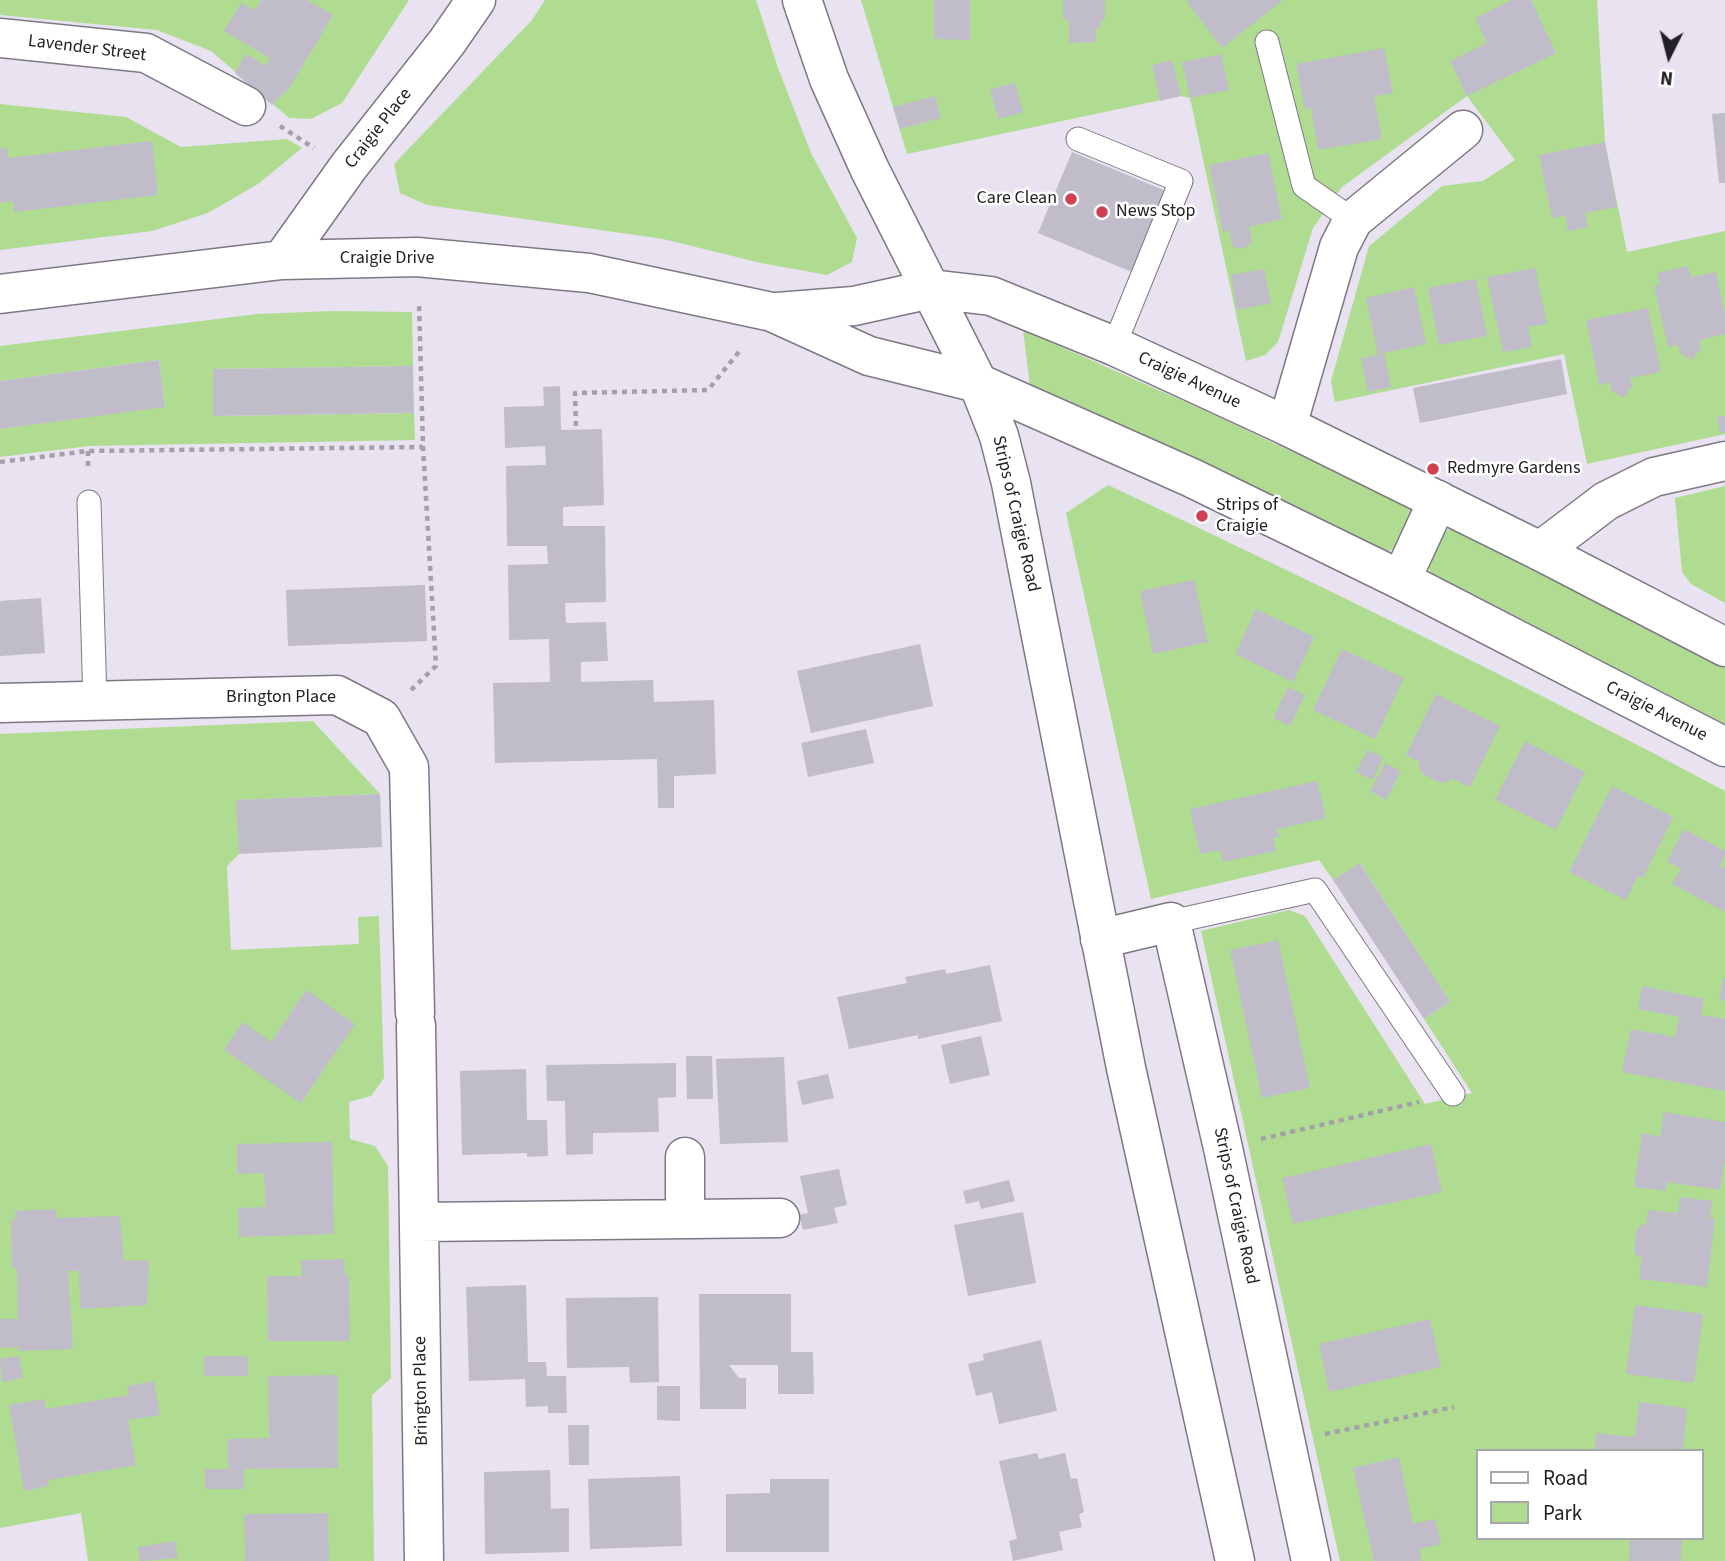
<!DOCTYPE html>
<html>
<head>
<meta charset="utf-8">
<style>
	body { margin:0 }
	#map { position:relative; width:1725px; height:1561px; overflow:hidden; background:#e9e2f0; font-family:"Source Sans 3",sans-serif }
	canvas { display:block }
	.legend { position:absolute; left:1476px; top:1449px; width:228px; height:91px; box-sizing:border-box; background:#fff; border:2px solid #a7a6a8; margin:0; padding:9px 12px; list-style:none; font-size:21px; color:#242126 }
	.legend li { display:flex; align-items:center; gap:14px; height:35px }
	.legend b { width:35px; border:2px solid #a7a6a8 }
	.north { position:absolute; left:1634px; top:21px; width:70px; height:70px; -webkit-text-stroke:5px #fff; paint-order:stroke; rotate:186deg; font-size:19px; font-weight:700; line-height:28px; text-align:center; color:#242126 }
	.north::after { content:''; display:block; margin:auto; width:24px; height:32px; background:#242126; clip-path:polygon(50% 0,100% 100%,50% 72%,0 100%) }
</style>
</head>
<body>
<div id="map">
<canvas width="1725" height="1561"></canvas>
<ul class="legend">
<li><b style="height:9px;background:#fff"></b>Road</li>
<li><b style="height:19px;background:#afdc91"></b>Park</li>
</ul>
<div class="north">N</div>
</div>
<script>
const ctx = document.querySelector('canvas').getContext('2d');
ctx.lineJoin = 'round';
function fillPath(path, color) { ctx.fillStyle = color; ctx.fill(path, 'evenodd'); }
function trace(path, color, width, dash) { ctx.strokeStyle = color; ctx.lineWidth = width; ctx.lineCap = dash ? 'butt' : 'round'; ctx.setLineDash(dash || []); ctx.stroke(path); }
function write(font, color, halo, rows, align = 'center') {
  ctx.font = font + ' "Source Sans 3",sans-serif'; ctx.lineWidth = 5; ctx.setLineDash([]); ctx.textBaseline = 'middle'; ctx.strokeStyle = halo; ctx.fillStyle = color; for (const [text, x, y, turn = 0] of rows) {
    ctx.save(); ctx.translate(x, y); ctx.rotate((+turn || 0) * Math.PI / 180); ctx.textAlign = isNaN(turn) ? turn : align; if (halo) ctx.strokeText(text, 0, 0); ctx.fillText(text, 0, 0); ctx.restore();
  }
}
fillPath(new Path2D(`
	M 0,0 L 409,0 L 342,103 L 311,119 L 289,118 L 211,51 L 157,30 L 0,15 Z
	M 545,0 L 756,0 L 778,68 L 811,153 L 857,238 L 852,262 L 827,275 L 761,263 L 663,239 L 427,205 L 400,193 L 394,164 L 532,20 Z
	M 861,0 L 1597,0 L 1605,142 L 1627,252 L 1725,231 L 1725,434 L 1587,464 L 1564,354 L 1335,402 L 1331,381 L 1369,246 L 1442,186 L 1483,181 L 1515,160 L 1467,96 L 1342,187 L 1313,228 L 1278,342 L 1265,355 L 1246,361 L 1190,98 L 1180,96 L 907,154 Z
	M 0,104 L 126,117 L 181,147 L 287,139 L 302,148 L 258,184 L 208,213 L 152,231 L 0,250 Z
	M 332,311 L 412,312 L 413,366 L 213,369 L 213,416 L 414,413 L 415,440 L 89,446 L 0,457 L 0,429 L 165,406 L 159,360 L 0,381 L 0,346 L 257,314 Z
	M 1023,330 L 1217,416 L 1410,508 L 1411,517 L 1397,548 L 1388,551 L 1198,461 L 1030,386 Z
	M 1108,485 C 1316,583 1522,683 1725,791 L 1725,1561 L 1340,1561 L 1201,931 L 1289,910 L 1305,916 L 1425,1104 L 1472,1093 L 1424,1019 L 1450,1002 L 1360,863 L 1333,880 L 1319,860 L 1151,899 L 1066,513 ZM 1478,1451 L 1702,1451 L 1702,1538 L 1478,1538 Z
	M 1725,486 L 1725,603 L 1691,584 L 1682,572 L 1675,498 Z
	M 1452,529 L 1725,668 L 1725,724 L 1430,572 L 1427,562 L 1443,532 Z
	M 313,721 L 380,794 L 237,800 L 239,854 L 227,866 L 231,950 L 359,944 L 358,917 L 379,916 L 384,1078 L 371,1096 L 349,1102 L 350,1139 L 375,1146 L 388,1166 L 391,1378 L 372,1395 L 374,1561 L 88,1561 L 81,1513 L 0,1528 L 0,734 Z`), '#afdc91');
fillPath(new Path2D(`
	M 261,0 L 307,0 L 333,15 L 290,87 L 272,105 L 235,73 L 246,54 L 266,66 L 270,58 L 224,31 L 241,3 L 255,10 Z
	M 934,0 L 970,0 L 970,40 L 934,39 Z
	M 1063,0 L 1105,0 L 1105,19 L 1101,19 L 1100,29 L 1096,28 L 1096,42 L 1069,43 L 1069,20 L 1063,20 Z
	M 1189,0 L 1283,0 L 1222,48 L 1187,2 Z
	M 1512,0 L 1531,0 L 1556,53 L 1467,96 L 1450,61 L 1487,43 L 1475,18 Z
	M 1384,48 L 1393,93 L 1374,96 L 1382,139 L 1318,150 L 1311,108 L 1305,109 L 1296,64 Z
	M 1221,54 L 1229,90 L 1190,98 L 1182,62 Z
	M 1172,60 L 1181,96 L 1160,101 L 1152,65 Z
	M 1015,83 L 1023,112 L 998,119 L 990,89 Z
	M 935,96 L 941,118 L 900,129 L 893,107 Z
	M 1725,113 L 1725,183 L 1719,183 L 1712,114 Z
	M 152,141 L 158,195 L 14,212 L 13,201 L 0,203 L 0,149 L 7,148 L 8,158 Z
	M 1605,142 L 1617,207 L 1585,213 L 1588,227 L 1568,231 L 1565,216 L 1552,218 L 1539,155 Z
	M 1072,152 L 1166,191 L 1132,272 L 1038,233 Z
	M 1268,153 L 1282,219 L 1249,227 L 1252,241 L 1247,247 L 1239,249 L 1232,246 L 1229,230 L 1223,232 L 1209,165 Z
	M 1688,266 L 1691,277 L 1716,272 L 1725,313 L 1725,334 L 1699,340 L 1701,348 L 1692,360 L 1680,353 L 1678,345 L 1668,347 L 1654,286 L 1660,285 L 1657,273 Z
	M 1535,268 L 1547,324 L 1528,327 L 1532,347 L 1503,352 L 1487,277 Z
	M 1264,269 L 1271,303 L 1237,310 L 1231,275 Z
	M 1476,279 L 1487,336 L 1439,345 L 1428,288 Z
	M 1414,287 L 1426,344 L 1384,353 L 1391,387 L 1368,392 L 1361,358 L 1378,355 L 1366,298 Z
	M 1648,308 L 1661,372 L 1630,378 L 1632,386 L 1623,398 L 1611,390 L 1610,382 L 1599,385 L 1586,320 Z
	M 1561,359 L 1567,394 L 1420,423 L 1413,388 Z
	M 159,360 L 165,407 L 0,429 L 0,381 Z
	M 413,366 L 414,413 L 213,416 L 213,369 Z
	M 560,386 L 561,430 L 602,429 L 604,505 L 563,507 L 563,526 L 605,526 L 606,602 L 565,603 L 566,623 L 606,622 L 608,661 L 581,662 L 581,682 L 653,680 L 654,702 L 714,700 L 716,774 L 674,776 L 674,808 L 658,808 L 657,759 L 495,763 L 493,683 L 550,682 L 549,639 L 509,640 L 508,565 L 548,564 L 547,546 L 507,546 L 506,466 L 546,465 L 545,446 L 505,448 L 504,407 L 544,406 L 543,387 Z
	M 1725,416 L 1725,432 L 1720,433 L 1717,417 Z
	M 1194,580 L 1208,642 L 1153,654 L 1140,591 Z
	M 425,585 L 427,641 L 288,646 L 286,590 Z
	M 41,598 L 45,653 L 0,656 L 0,601 Z
	M 1256,609 L 1314,637 L 1293,682 L 1235,654 Z
	M 920,644 L 933,706 L 811,733 L 797,671 Z
	M 1342,649 L 1404,678 L 1375,739 L 1313,710 Z
	M 1288,687 L 1305,695 L 1290,726 L 1273,718 Z
	M 1436,694 L 1500,726 L 1470,787 L 1451,778 L 1450,781 L 1441,783 L 1422,774 L 1418,765 L 1420,762 L 1406,755 Z
	M 866,729 L 874,763 L 808,777 L 801,743 Z
	M 1525,741 L 1585,772 L 1556,830 L 1495,800 Z
	M 1367,750 L 1383,757 L 1373,780 L 1356,772 Z
	M 1385,763 L 1401,771 L 1386,800 L 1370,791 Z
	M 1317,781 L 1326,818 L 1277,829 L 1279,837 L 1273,838 L 1276,851 L 1223,862 L 1220,850 L 1200,854 L 1190,809 Z
	M 1612,786 L 1673,817 L 1643,878 L 1638,876 L 1626,900 L 1569,872 Z
	M 380,794 L 382,847 L 239,854 L 236,800 Z
	M 1684,829 L 1725,851 L 1725,856 L 1720,866 L 1725,868 L 1725,912 L 1672,884 L 1681,869 L 1667,861 Z
	M 1360,863 L 1450,1002 L 1424,1019 L 1333,880 Z
	M 1278,940 L 1310,1088 L 1262,1098 L 1230,950 Z
	M 990,965 L 1002,1021 L 918,1039 L 918,1035 L 849,1049 L 837,997 L 907,983 L 905,977 L 945,969 L 946,974 Z
	M 1723,978 L 1725,979 L 1725,1001 L 1719,999 Z
	M 1642,986 L 1704,999 L 1701,1015 L 1725,1019 L 1725,1091 L 1622,1072 L 1631,1029 L 1675,1037 L 1679,1017 L 1638,1009 Z
	M 306,990 L 355,1024 L 301,1103 L 224,1050 L 243,1022 L 271,1042 Z
	M 981,1036 L 990,1075 L 950,1084 L 941,1045 Z
	M 686,1056 L 712,1056 L 713,1099 L 687,1099 Z
	M 784,1057 L 788,1142 L 720,1144 L 716,1059 Z
	M 676,1063 L 676,1097 L 658,1098 L 659,1132 L 593,1133 L 593,1154 L 566,1155 L 565,1101 L 547,1101 L 546,1065 Z
	M 526,1069 L 527,1120 L 547,1120 L 548,1156 L 527,1157 L 527,1153 L 462,1155 L 460,1071 Z
	M 828,1074 L 834,1098 L 802,1105 L 797,1081 Z
	M 1664,1112 L 1725,1122 L 1725,1160 L 1720,1190 L 1667,1182 L 1666,1191 L 1634,1187 L 1642,1133 L 1660,1137 Z
	M 332,1142 L 334,1234 L 239,1237 L 238,1208 L 265,1207 L 265,1190 L 264,1173 L 237,1174 L 237,1144 Z
	M 1431,1144 L 1442,1192 L 1293,1224 L 1282,1178 Z
	M 839,1169 L 847,1205 L 834,1208 L 838,1223 L 803,1230 L 799,1215 L 808,1213 L 800,1176 Z
	M 1009,1180 L 1015,1201 L 981,1209 L 979,1201 L 966,1204 L 963,1191 Z
	M 1680,1197 L 1712,1201 L 1710,1218 L 1715,1218 L 1707,1287 L 1639,1279 L 1642,1257 L 1638,1257 L 1634,1251 L 1637,1229 L 1642,1224 L 1646,1225 L 1648,1210 L 1678,1213 Z
	M 55,1209 L 58,1218 L 120,1216 L 124,1261 L 149,1260 L 147,1305 L 80,1309 L 79,1271 L 68,1271 L 73,1349 L 18,1351 L 19,1347 L 0,1348 L 0,1319 L 18,1319 L 17,1269 L 12,1267 L 11,1219 L 15,1220 L 15,1211 Z
	M 1023,1212 L 1036,1283 L 968,1296 L 954,1225 Z
	M 344,1259 L 345,1275 L 349,1275 L 350,1341 L 268,1341 L 267,1276 L 302,1276 L 301,1260 Z
	M 526,1285 L 528,1362 L 546,1362 L 547,1376 L 566,1376 L 567,1413 L 548,1413 L 548,1406 L 526,1407 L 525,1379 L 469,1381 L 466,1287 Z
	M 699,1294 L 791,1294 L 791,1352 L 813,1352 L 814,1394 L 778,1394 L 778,1365 L 729,1365 L 739,1378 L 746,1378 L 746,1409 L 700,1409 Z
	M 658,1297 L 659,1382 L 630,1383 L 629,1367 L 567,1368 L 566,1298 Z
	M 1635,1305 L 1703,1314 L 1694,1383 L 1626,1374 Z
	M 1430,1319 L 1441,1367 L 1329,1392 L 1319,1344 Z
	M 1041,1340 L 1057,1411 L 999,1424 L 992,1392 L 976,1396 L 968,1364 L 984,1360 L 983,1354 Z
	M 19,1356 L 23,1378 L 2,1382 L 0,1359 Z
	M 204,1356 L 247,1356 L 248,1376 L 204,1376 Z
	M 338,1375 L 338,1468 L 244,1469 L 244,1489 L 205,1489 L 205,1469 L 228,1469 L 228,1439 L 269,1438 L 268,1376 Z
	M 154,1381 L 160,1415 L 128,1420 L 136,1465 L 48,1480 L 49,1486 L 24,1491 L 9,1405 L 44,1399 L 46,1409 L 129,1395 L 127,1386 Z
	M 657,1386 L 680,1386 L 680,1421 L 657,1420 Z
	M 1639,1402 L 1687,1408 L 1683,1451 L 1595,1451 L 1596,1433 L 1635,1437 Z
	M 568,1425 L 589,1425 L 589,1465 L 569,1465 Z
	M 1037,1453 L 1039,1459 L 1065,1453 L 1071,1479 L 1077,1478 L 1084,1512 L 1079,1514 L 1082,1527 L 1059,1532 L 1063,1550 L 1013,1561 L 1009,1541 L 1017,1539 L 999,1461 Z
	M 1399,1457 L 1413,1524 L 1435,1519 L 1441,1544 L 1419,1549 L 1422,1561 L 1374,1561 L 1353,1468 Z
	M 550,1470 L 551,1509 L 569,1508 L 569,1552 L 485,1554 L 484,1472 Z
	M 680,1476 L 682,1546 L 590,1549 L 588,1479 Z
	M 770,1479 L 829,1479 L 829,1552 L 726,1552 L 726,1494 L 770,1493 Z
	M 328,1513 L 329,1561 L 245,1561 L 244,1514 Z
	M 1630,1538 L 1682,1538 L 1681,1561 L 1629,1561 Z
	M 175,1541 L 178,1558 L 140,1561 L 138,1547 Z`), '#c0bcca');
const lane = new Path2D(`
	M 1267,42 L 1304,186 L 1353,220
	M 1078,139 L 1181,181 L 1114,346
	M 89,502 L 95,701
	M 1171,922 L 1315,890 L 1453,1094`);
const street = new Path2D(`
	M 0,38 L 146,53 L 246,106
	M 1287,426 L 1339,247 L 1353,220 L 1463,130
	M 1540,551 L 1606,501 L 1654,477 L 1725,461
	M 1401,580 L 1438,500
	M 0,703 L 337,695 L 381,718 L 409,767 L 415,1013
	M 1100,939 L 1171,922 L 1223,1148 L 1311,1561
	M 416,1025 L 424,1561
	M 685,1157 L 685,1219
	M 420,1222 L 780,1218`);
const secondary = new Path2D(`
	M 802,0 L 829,79 L 870,170 L 978,383 L 999,436 L 1011,483 L 1126,1068 L 1235,1561
	M 282,260 L 349,166 L 447,42 L 476,0
	M 0,294 L 282,260 L 417,257 L 589,273 L 772,312 L 869,356 L 978,383 L 1192,478 L 1401,580 L 1725,747
	M 777,312 L 854,306 L 931,289 L 991,296 L 1114,346 L 1287,426 L 1540,551 L 1725,647`);
trace(lane, '#7e7884', 25);
trace(street, '#7e7884', 41);
trace(secondary, '#7e7884', 41);
trace(new Path2D(`
	M 280,126 L 314,148
	M 576,426 L 575,393 L 708,390 L 742,348
	M 88,451 L 88,471
	M 0,462 L 88,451 L 423,447
	M 411,690 L 436,666 L 423,447 L 419,303
	M 1261,1139 L 1419,1102
	M 1325,1434 L 1454,1407`), '#a59faa', 4.5, [5, 5]);
trace(lane, '#fff', 23);
trace(street, '#fff', 38);
trace(secondary, '#fff', 38);
for (const [x, y, r, color] of [
	[1071,199,7,"#d04052"],
	[1102,212,7,"#d04052"],
	[1433,469,7,"#d04052"],
	[1202,516,7,"#d04052"]
]) { const dot = new Path2D(); dot.arc(x, y, r, 0, 2 * Math.PI); ctx.fillStyle = color; ctx.fill(dot); trace(dot, '#fff', 2.5); }
write('18px', '#242126', '#fff', [
	["Lavender Street",87,49,7],
	["Craigie Place",379,129,-52],
	["Craigie Drive",387,259],
	["Craigie Avenue",1189,381,25],
	["Strips of Craigie Road",1015,514,77],
	["Brington Place",281,698],
	["Craigie Avenue",1656,712,27],
	["Strips of Craigie Road",1235,1206,78],
	["Brington Place",422,1391,-91]
]);
write('18px', '#242126', '#fff', [
	["Care Clean",1057,199,"right"],
	["News Stop",1116,212],
	["Redmyre Gardens",1447,469],
	["Strips of",1216,506],
	["Craigie",1216,527]
], 'left');
</script>
</body>
</html>
